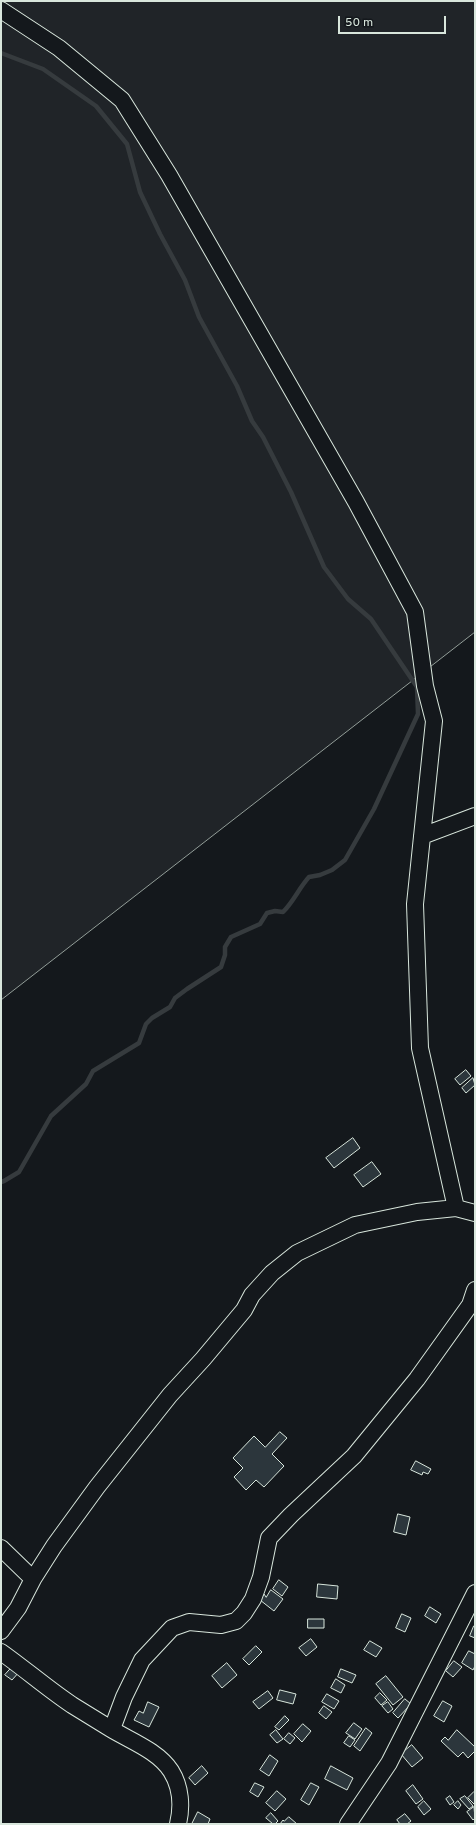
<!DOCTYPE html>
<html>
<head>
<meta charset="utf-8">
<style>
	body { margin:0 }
	#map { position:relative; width:476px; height:1825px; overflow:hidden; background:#14181c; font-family:Overpass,sans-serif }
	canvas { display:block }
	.frame { position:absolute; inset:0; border:2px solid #d8e6dc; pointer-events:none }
	.scale { position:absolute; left:338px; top:16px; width:108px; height:18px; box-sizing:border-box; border:2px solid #d8e6dc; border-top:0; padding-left:5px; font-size:12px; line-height:14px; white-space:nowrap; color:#d8e6dc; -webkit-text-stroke:3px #14181c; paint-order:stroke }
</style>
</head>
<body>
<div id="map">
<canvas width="476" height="1825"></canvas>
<div class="frame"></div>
<div class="scale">50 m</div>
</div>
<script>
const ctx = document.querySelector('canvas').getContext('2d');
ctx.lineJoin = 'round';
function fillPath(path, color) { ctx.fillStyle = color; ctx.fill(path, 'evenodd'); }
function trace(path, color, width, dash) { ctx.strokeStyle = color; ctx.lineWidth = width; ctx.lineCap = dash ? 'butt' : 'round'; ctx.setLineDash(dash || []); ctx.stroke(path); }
const green = new Path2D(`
	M 1,1 L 475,1 L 475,632 L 1,1000 Z`);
fillPath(green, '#202428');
trace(green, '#939e99', 1);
trace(new Path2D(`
	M 1,53 L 43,69 L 96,106 L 127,144 L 140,192 L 160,234 L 185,280 L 199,317 L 237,386 L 252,421 L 263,437 L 291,492 L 324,567 L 348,599 L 371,619 L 417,687 L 418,714 L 374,809 L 345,860 L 332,870 L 320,875 L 309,877 C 299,888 294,901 283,912 L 275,911 L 267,913 L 260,924 L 231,937 L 225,947 L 225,955 L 221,967 L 187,989 L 175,998 L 170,1007 L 152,1018 L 146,1024 L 139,1043 L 93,1071 L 86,1084 L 51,1116 L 19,1172 L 4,1181 L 1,1182`), '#363b3e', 4.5);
const building = new Path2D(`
	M 466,1070 L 471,1076 L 460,1085 L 455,1079 Z
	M 473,1078 L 475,1085 L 466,1093 L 462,1088 Z
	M 353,1138 L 360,1148 L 334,1168 L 326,1158 Z
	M 372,1162 L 381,1174 L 363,1187 L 354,1175 Z
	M 280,1432 L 287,1438 L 272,1454 L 284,1466 L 264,1487 L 256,1480 L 246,1490 L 234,1477 L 243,1468 L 233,1458 L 254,1436 L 265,1447 Z
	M 416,1461 L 431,1469 L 428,1474 L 423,1472 L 422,1475 L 411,1470 Z
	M 398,1514 L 410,1517 L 406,1535 L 394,1532 Z
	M 279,1580 L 288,1587 L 282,1596 L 273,1589 Z
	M 318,1584 L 338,1586 L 337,1599 L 317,1597 Z
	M 271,1590 L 283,1599 L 274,1611 L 260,1600 L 264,1594 L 266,1597 Z
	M 430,1607 L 441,1614 L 436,1623 L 425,1616 Z
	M 402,1614 L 411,1618 L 405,1632 L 396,1628 Z
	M 308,1619 L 324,1619 L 324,1628 L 308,1628 Z
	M 474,1626 L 475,1626 L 475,1638 L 470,1636 Z
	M 311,1639 L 317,1647 L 306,1656 L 299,1648 Z
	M 370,1641 L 382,1648 L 376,1657 L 364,1650 Z
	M 256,1646 L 262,1652 L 249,1665 L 243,1659 Z
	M 469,1651 L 475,1654 L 475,1666 L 473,1670 L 462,1663 Z
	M 454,1661 L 462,1667 L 453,1677 L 446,1671 Z
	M 227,1663 L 237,1675 L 222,1688 L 212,1676 Z
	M 14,1665 L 20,1671 L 12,1680 L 5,1675 Z
	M 341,1669 L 356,1675 L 352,1683 L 338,1677 Z
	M 386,1676 L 403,1697 L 393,1705 L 376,1684 Z
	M 336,1679 L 345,1685 L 341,1693 L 331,1688 Z
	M 280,1690 L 296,1694 L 293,1704 L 277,1700 Z
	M 268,1691 L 273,1698 L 259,1709 L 253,1702 Z
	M 380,1693 L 387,1700 L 381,1705 L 375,1698 Z
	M 327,1694 L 339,1701 L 334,1709 L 322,1702 Z
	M 405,1699 L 411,1704 L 398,1718 L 393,1713 Z
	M 443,1701 L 452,1706 L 444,1722 L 434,1716 Z
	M 148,1702 L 159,1707 L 149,1727 L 134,1720 L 139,1711 L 143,1713 Z
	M 388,1702 L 393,1709 L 388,1713 L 382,1706 Z
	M 324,1706 L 332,1712 L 326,1719 L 319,1713 Z
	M 285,1716 L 289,1720 L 279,1730 L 275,1727 Z
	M 354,1723 L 362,1729 L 355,1739 L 346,1733 Z
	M 303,1724 L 311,1731 L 302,1742 L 294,1734 Z
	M 366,1728 L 372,1733 L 360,1751 L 354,1746 Z
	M 276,1730 L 283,1739 L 277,1743 L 270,1735 Z
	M 457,1730 L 475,1747 L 475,1751 L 468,1758 L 463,1752 L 458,1757 L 441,1741 L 445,1737 L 448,1740 Z
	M 289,1733 L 295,1738 L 290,1744 L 284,1739 Z
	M 349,1736 L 355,1740 L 350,1747 L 344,1743 Z
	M 412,1745 L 423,1758 L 412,1767 L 401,1754 Z
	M 270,1755 L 278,1761 L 269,1776 L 260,1770 Z
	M 202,1766 L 208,1773 L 195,1785 L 189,1778 Z
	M 331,1766 L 353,1778 L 347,1790 L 325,1779 Z
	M 255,1783 L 264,1787 L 258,1797 L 250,1792 Z
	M 311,1783 L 319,1787 L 309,1805 L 301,1800 Z
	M 413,1785 L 423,1799 L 416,1804 L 406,1791 Z
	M 277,1791 L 286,1799 L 275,1811 L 266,1803 Z
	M 474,1792 L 475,1793 L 475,1805 L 468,1798 Z
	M 450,1796 L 454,1802 L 450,1805 L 446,1799 Z
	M 465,1796 L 473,1806 L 469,1809 L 460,1799 Z
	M 424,1801 L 431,1809 L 424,1815 L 418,1807 Z
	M 458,1801 L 461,1805 L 458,1809 L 454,1805 Z
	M 474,1807 L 475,1818 L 473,1820 L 467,1812 Z
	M 198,1812 L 210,1819 L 208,1824 L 192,1824 Z
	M 271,1813 L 278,1821 L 275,1824 L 273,1824 L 266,1818 Z
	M 405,1814 L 411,1821 L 407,1824 L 400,1824 L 397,1820 Z
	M 289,1817 L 297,1824 L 280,1824 L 283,1820 L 284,1821 Z`);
fillPath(building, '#2c363c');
trace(building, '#d8e6dc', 1);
const minor = new Path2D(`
	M 1,10 L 59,48 L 122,100 L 169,175 L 356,502 L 415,612 L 425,686 L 434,721 L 415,904 L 420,1048 L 456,1208
	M 422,836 L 475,816
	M 1,1548 L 33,1579
	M 1,1631 L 18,1608 L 33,1579 L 54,1546 L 97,1487 L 170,1395 L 203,1359 L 244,1310 L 252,1295 L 272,1273 L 297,1253 L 355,1225 L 417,1212 L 456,1208 L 475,1213
	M 1,1652 C 25,1669 48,1689 72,1705 C 85,1713 98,1721 111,1729 C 131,1741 158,1751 171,1771 C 181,1787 182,1807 178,1824
	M 112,1729 L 124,1697 L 142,1660 L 172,1628 L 189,1622 L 221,1625 L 236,1621 L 244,1613 L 253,1599 L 261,1577 L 269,1538 L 291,1515 L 354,1456 L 417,1379 L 470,1305 L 475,1290
	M 348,1824 L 389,1763 L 475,1593`);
trace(minor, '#d8e6dc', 18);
trace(minor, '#14181c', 16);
</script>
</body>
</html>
